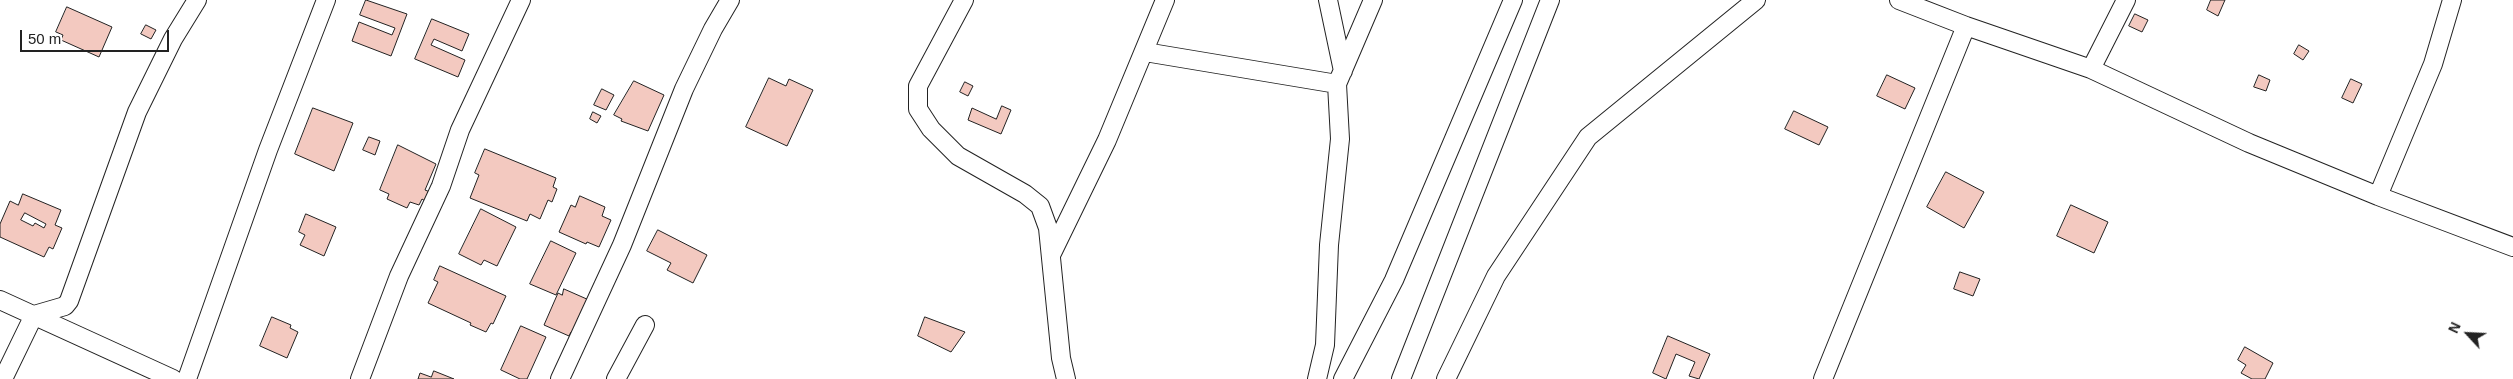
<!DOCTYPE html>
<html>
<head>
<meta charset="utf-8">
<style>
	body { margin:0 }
	#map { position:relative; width:2513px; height:379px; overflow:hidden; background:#fff; font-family:Helvetica,sans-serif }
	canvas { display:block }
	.north { position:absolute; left:2443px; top:309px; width:50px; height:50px; -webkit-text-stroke:4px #fff; paint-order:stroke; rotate:295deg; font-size:14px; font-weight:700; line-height:20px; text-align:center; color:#222 }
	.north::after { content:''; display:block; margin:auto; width:18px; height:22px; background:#222; clip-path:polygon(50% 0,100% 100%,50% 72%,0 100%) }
	.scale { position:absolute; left:20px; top:30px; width:149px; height:22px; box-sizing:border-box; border:2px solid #222; border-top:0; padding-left:6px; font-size:15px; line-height:18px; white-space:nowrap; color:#222; -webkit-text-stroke:4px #fff; paint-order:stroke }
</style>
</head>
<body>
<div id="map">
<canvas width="2513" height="379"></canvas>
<div class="north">N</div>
<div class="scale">50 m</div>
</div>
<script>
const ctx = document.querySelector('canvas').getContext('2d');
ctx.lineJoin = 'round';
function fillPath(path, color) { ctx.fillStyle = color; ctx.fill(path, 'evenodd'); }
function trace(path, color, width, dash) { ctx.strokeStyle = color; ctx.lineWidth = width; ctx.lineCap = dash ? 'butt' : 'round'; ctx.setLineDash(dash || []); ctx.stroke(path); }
const building = new Path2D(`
	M 366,0 L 407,14 L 391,56 L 352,41 L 359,22 L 392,35 L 395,28 L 360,15 Z
	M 2211,0 L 2225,0 L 2218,16 L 2207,10 Z
	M 67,7 L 112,27 L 99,57 L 61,40 L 63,35 L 56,32 Z
	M 2135,14 L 2148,20 L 2142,32 L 2129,26 Z
	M 432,19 L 469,34 L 462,51 L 434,39 L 431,45 L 465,60 L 458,77 L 415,59 Z
	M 146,25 L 156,30 L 151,39 L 141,34 Z
	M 2299,45 L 2309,51 L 2303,60 L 2294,54 Z
	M 1887,75 L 1915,88 L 1905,109 L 1877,96 Z
	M 2259,75 L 2270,80 L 2266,91 L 2254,87 Z
	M 769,78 L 786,86 L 789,79 L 813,90 L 787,146 L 746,127 Z
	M 2351,79 L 2362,84 L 2353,103 L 2342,98 Z
	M 634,81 L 664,95 L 648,131 L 621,121 L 622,119 L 614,115 Z
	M 965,82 L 973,86 L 968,96 L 960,92 Z
	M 602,89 L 614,95 L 606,110 L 594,105 Z
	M 1002,106 L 1011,110 L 1001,134 L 968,120 L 972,108 L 996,119 Z
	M 313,108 L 353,123 L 334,171 L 295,154 Z
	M 1794,111 L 1828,127 L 1819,145 L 1785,129 Z
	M 593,112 L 601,116 L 597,123 L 590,119 Z
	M 369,137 L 380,141 L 375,155 L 363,150 Z
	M 398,145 L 436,164 L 425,190 L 430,192 L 425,201 L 422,199 L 419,205 L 410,202 L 407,208 L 387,199 L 389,194 L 380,190 Z
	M 485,149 L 556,178 L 553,187 L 557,189 L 552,202 L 548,200 L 540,219 L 530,214 L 527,221 L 470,198 L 479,175 L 475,173 Z
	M 1946,172 L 1984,192 L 1964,228 L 1927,207 Z
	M 23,194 L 61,210 L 55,225 L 62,228 L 53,249 L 49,247 L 44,257 L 0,237 L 0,224 L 10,201 L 18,205 ZM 25,213 L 46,224 L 44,228 L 35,223 L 33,226 L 21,220 Z
	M 580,196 L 605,207 L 602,216 L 611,220 L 599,247 L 587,242 L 586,244 L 559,232 L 571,205 L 575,207 Z
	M 2071,205 L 2108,222 L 2094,253 L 2057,236 Z
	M 481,209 L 516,227 L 497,266 L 484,260 L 481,265 L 459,254 Z
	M 306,214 L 336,227 L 324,256 L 300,245 L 305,235 L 299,232 Z
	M 658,230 L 707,255 L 693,283 L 667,270 L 671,263 L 647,251 Z
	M 551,241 L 576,253 L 556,295 L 530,284 Z
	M 440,266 L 506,296 L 493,324 L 491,323 L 486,332 L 470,325 L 471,323 L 428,303 L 438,282 L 434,280 Z
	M 1960,272 L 1980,279 L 1973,296 L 1954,289 Z
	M 564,289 L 589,300 L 579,336 L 571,332 L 569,336 L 544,325 L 558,293 L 562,295 Z
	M 272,317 L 291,325 L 290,328 L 298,332 L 287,358 L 260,346 Z
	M 925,317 L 965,332 L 951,352 L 918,336 Z
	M 521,326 L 546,337 L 527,379 L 520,379 L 501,370 Z
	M 1668,336 L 1710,354 L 1699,379 L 1689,376 L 1695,362 L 1676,354 L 1666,379 L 1653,373 Z
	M 2245,347 L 2273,363 L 2265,379 L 2252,379 L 2241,373 L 2246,365 L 2238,360 Z
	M 434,371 L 454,379 L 418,379 L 420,373 L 431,377 Z`);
fillPath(building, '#f3c9c0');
trace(building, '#222', 1);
const street = new Path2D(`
	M 964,0 L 918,86 L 918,109 L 931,129 L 958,156 L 1025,194 L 1040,206 L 1048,228 L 1061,358 L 1066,379
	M 1328,0 L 1343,71
	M 1899,0 L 1966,26 L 2091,69 L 2249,143 L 2378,196 L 2513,247
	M 1145,52 L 1337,84 L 1340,139 L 1329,245 L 1325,345 L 1317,379
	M 2091,69 L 2126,0
	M 1337,84 L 1373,0
	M 2378,196 L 2433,64 L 2452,0
	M 1051,255 L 1107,140 L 1165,0
	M 0,300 L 173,379
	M 3,379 L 34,315 L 65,306 L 69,301 L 137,112 L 173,39 L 197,0
	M 187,379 L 268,150 L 326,0
	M 360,379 L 399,276 L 441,186 L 460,130 L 521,0
	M 560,379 L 622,245 L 684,89 L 713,29 L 730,0
	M 616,379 L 645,325
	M 1343,379 L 1394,280 L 1513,0
	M 1401,379 L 1550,0
	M 1446,379 L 1496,276 L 1588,137 L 1756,0
	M 1823,379 L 1966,26`);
trace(street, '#222', 20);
trace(street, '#fff', 18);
</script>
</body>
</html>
